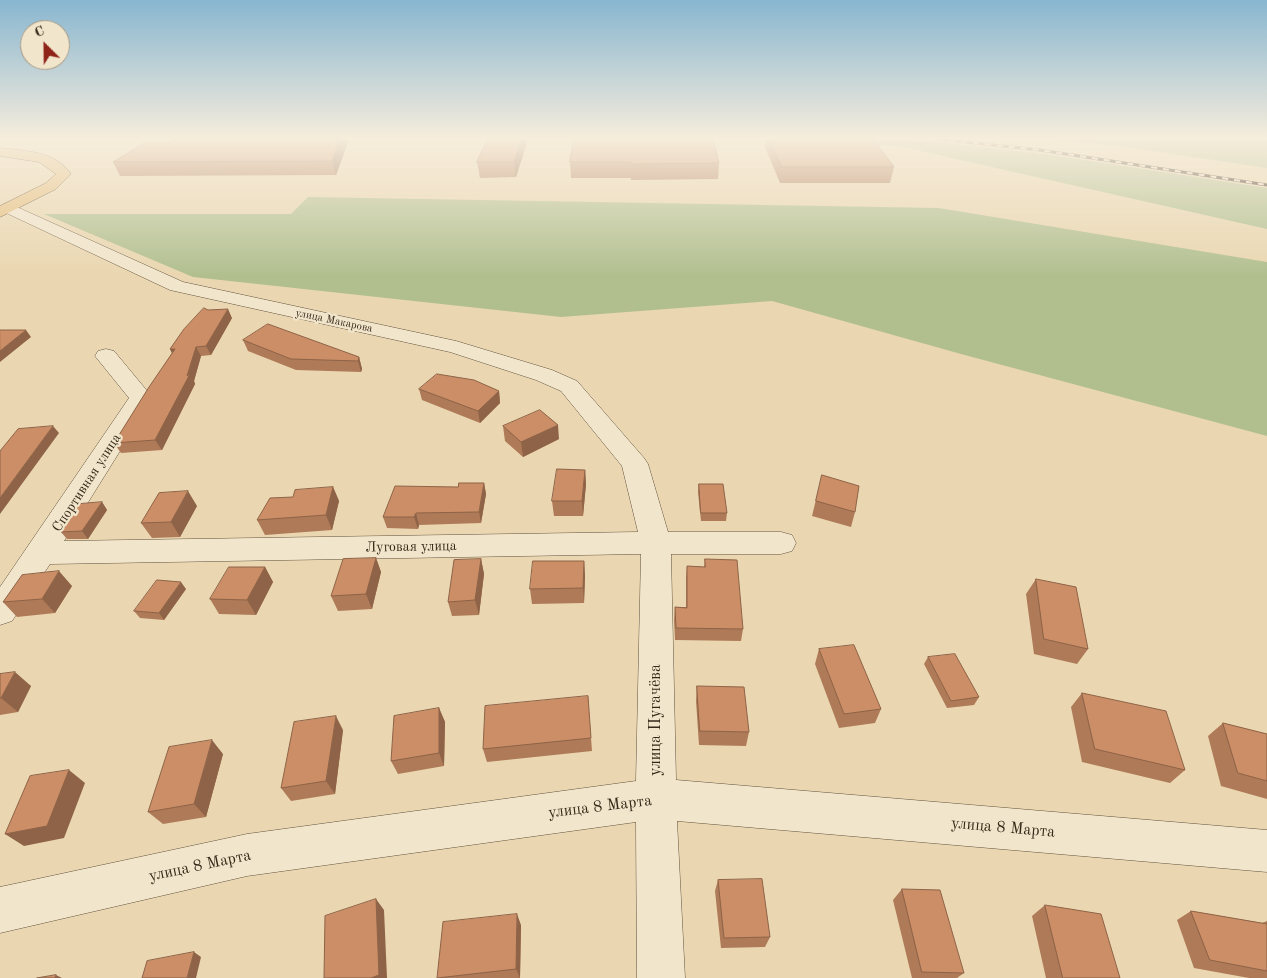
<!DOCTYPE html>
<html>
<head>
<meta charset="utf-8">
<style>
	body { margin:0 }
	#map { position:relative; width:1267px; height:978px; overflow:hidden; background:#ead7b1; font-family:"Old Standard TT",serif }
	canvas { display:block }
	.north { position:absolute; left:20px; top:20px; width:50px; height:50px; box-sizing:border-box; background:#f1e5cc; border:1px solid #a69984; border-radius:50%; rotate:337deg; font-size:14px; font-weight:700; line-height:20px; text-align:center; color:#362717 }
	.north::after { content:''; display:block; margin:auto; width:18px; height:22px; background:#8f2418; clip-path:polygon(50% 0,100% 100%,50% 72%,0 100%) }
</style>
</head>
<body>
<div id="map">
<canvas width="1267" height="978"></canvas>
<div class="north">С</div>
</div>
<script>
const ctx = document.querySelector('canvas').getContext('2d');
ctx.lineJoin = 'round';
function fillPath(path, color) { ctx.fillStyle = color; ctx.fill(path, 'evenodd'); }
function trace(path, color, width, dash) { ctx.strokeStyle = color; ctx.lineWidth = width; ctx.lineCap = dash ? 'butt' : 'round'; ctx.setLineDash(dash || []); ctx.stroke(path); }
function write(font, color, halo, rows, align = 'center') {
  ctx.font = font + ' "Old Standard TT",serif'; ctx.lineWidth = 4.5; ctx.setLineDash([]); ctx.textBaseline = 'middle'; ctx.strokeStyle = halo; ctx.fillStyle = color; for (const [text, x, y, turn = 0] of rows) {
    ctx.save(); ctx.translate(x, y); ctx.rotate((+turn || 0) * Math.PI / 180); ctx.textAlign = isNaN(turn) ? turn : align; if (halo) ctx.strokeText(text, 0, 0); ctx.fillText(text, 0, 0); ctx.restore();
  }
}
fillPath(new Path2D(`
	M 805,139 L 928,141 L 1045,154 L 1267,188 L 1267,229 L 903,147 Z
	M 1047,139 L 1267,139 L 1267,168 L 1126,147 Z
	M 308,197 L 939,208 L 1267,262 L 1267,436 L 961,354 L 772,301 L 561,317 L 193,277 L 44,214 L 291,214 Z`), '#b1bf8f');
const minor = new Path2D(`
	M 8,203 L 183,282 L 456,341 L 552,370 L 577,381 L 644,458 L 648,464 L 668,532 L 781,532 L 792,535 L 796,543 L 792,551 L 781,554 L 671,554 L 676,780 L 1267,830 L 1267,872 L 677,821 L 685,978 L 637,978 L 636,822 L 247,876 L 0,933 L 0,887 L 247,834 L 636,781 L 641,554 L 50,564 L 12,621 L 0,625 L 0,587 L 129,398 L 95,356 L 98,351 L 106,349 L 114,351 L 153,398 L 64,541 L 638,532 L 622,466 L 561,391 L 536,380 L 450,352 L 170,290 L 2,211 L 0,208 L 2,205 Z`);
const major = new Path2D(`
	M 0,148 C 26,151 55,151 71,174 L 56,189 L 0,217 L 0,206 L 46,183 L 56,174 L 39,162 L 0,156 Z`);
trace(minor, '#63533e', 1);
trace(major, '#362717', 1);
fillPath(minor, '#f1e5cc');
fillPath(major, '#e5bc78');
const rail = new Path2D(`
	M 937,139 L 1040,150 L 1267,185`);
trace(rail, '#362717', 3);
trace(rail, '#f1e5cc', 2, [6]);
fillPath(new Path2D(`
	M 349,139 L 336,175 L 120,176 L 113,162 L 169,142 Z
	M 488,139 L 528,139 L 516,177 L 480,178 L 477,162 Z
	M 574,139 L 719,163 L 718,179 L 631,180 L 631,178 L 571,178 L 570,162 Z
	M 766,139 L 873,139 L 894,167 L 890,183 L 780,183 L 765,147 Z
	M 208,310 L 232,318 L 211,355 L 201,356 L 194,381 L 195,384 L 162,450 L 121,453 L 114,443 L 172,353 L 170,349 Z
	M 243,340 L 359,357 L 362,369 L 361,372 L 296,370 L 248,351 Z
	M 419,389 L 499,391 L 500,403 L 480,423 L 422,400 Z
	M 503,426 L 559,439 L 523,457 L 505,441 Z
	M 585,470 L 586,484 L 583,516 L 554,516 L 552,501 Z
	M 822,475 L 855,512 L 851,527 L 812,516 Z
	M 484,483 L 486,494 L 481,523 L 419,525 L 418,529 L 387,528 L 383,517 L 458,487 Z
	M 699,484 L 727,513 L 726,521 L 701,521 L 698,492 Z
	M 333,487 L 339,501 L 332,530 L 265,535 L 257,520 L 293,497 Z
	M 102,502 L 107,510 L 88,539 L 67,539 L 61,532 Z
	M 197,506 L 180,537 L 152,538 L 141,523 Z
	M 376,558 L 381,572 L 372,609 L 338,611 L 331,596 Z
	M 481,559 L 484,574 L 479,615 L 452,616 L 448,602 Z
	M 705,559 L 743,629 L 741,641 L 675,640 L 674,620 L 675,607 L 686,607 L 686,578 L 687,566 L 704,567 Z
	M 584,561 L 585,576 L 584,603 L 532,604 L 530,589 Z
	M 265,567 L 273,582 L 256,615 L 219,614 L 210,599 Z
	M 1036,579 L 1088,649 L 1077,664 L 1034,654 L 1026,594 Z
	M 72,586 L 55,613 L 17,617 L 3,602 Z
	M 186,589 L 164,620 L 140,618 L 134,611 Z
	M 819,649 L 881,709 L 875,723 L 839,728 L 815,664 Z
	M 928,657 L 979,697 L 974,705 L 947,708 L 924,664 Z
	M 0,674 L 31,686 L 18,712 L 0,715 Z
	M 697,686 L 749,732 L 746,746 L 699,745 L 696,701 Z
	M 1082,693 L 1185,770 L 1170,783 L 1082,762 L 1071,707 Z
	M 588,696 L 592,751 L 487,762 L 483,749 Z
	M 439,708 L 445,722 L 444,766 L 398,774 L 391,761 Z
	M 1223,723 L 1267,734 L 1267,799 L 1221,786 L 1208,736 Z
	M 343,730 L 335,794 L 291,801 L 281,788 Z
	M 223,754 L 206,817 L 163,824 L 148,812 Z
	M 718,880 L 770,937 L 765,947 L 721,948 L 715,891 Z
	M 902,889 L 964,973 L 957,978 L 912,978 L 893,900 Z
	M 1045,905 L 1120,978 L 1046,978 L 1032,916 Z
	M 1191,911 L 1262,923 L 1267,921 L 1267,978 L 1249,978 L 1194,968 L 1177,920 Z
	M 521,925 L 520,978 L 437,978 Z`), '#af7a58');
fillPath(new Path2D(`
	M 340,139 L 349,139 L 336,175 L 332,161 Z
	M 521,139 L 528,139 L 516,177 L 514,162 Z
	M 228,309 L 232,318 L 211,355 L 206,346 Z
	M 26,330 L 31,337 L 0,362 L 0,351 Z
	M 196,347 L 201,356 L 194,381 L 195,384 L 162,450 L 155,440 Z
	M 170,349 L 175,349 L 175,359 Z
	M 359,357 L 362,369 L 361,372 L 358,361 Z
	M 499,391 L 500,403 L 480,423 L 478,411 Z
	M 558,425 L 559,439 L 523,457 L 521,442 Z
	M 53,426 L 59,433 L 0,514 L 0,498 Z
	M 585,470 L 586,484 L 583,516 L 582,501 Z
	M 484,483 L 486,494 L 481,523 L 479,512 Z
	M 333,487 L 339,501 L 332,530 L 326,515 Z
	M 188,491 L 197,506 L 180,537 L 171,522 Z
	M 102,502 L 107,510 L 88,539 L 82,531 Z
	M 416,513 L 419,525 L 418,529 L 414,517 Z
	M 376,558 L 381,572 L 372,609 L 366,594 Z
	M 481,559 L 484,574 L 479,615 L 475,600 Z
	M 584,561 L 585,576 L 584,603 L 583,588 Z
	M 265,567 L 273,582 L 256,615 L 247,600 Z
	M 59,571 L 72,586 L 55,613 L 42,599 Z
	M 181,582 L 186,589 L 164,620 L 159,613 Z
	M 15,672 L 31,686 L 18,712 L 1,698 Z
	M 439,708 L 445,722 L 444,766 L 439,753 Z
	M 336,716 L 343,730 L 335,794 L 326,781 Z
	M 212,740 L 223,754 L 206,817 L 194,804 Z
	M 69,770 L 85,783 L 64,838 L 24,846 L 5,834 Z
	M 376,899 L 384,910 L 387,978 L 371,978 Z
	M 517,914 L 521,925 L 520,978 L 516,969 Z
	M 194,952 L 201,957 L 196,978 L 187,978 Z
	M 56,975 L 62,978 L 55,978 Z`), '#8e6347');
const building = new Path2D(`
	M 175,139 L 340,139 L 332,161 L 113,162 L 146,142 L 169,142 Z
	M 488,139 L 521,139 L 514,162 L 477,162 Z
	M 574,139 L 713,139 L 719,163 L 631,164 L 631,162 L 570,162 Z
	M 769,139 L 873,139 L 894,167 L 782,167 Z
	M 204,308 L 208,310 L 228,309 L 206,346 L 196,347 L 187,376 L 190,374 L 155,440 L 114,443 L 149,387 L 175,349 L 170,349 L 184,329 Z
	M 268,324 L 359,357 L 358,361 L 291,359 L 243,340 Z
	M 0,330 L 26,330 L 0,351 Z
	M 437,374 L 474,380 L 499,391 L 478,411 L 419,389 Z
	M 540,410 L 558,425 L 521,442 L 503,426 Z
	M 53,426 L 0,498 L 0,451 L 18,429 Z
	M 557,469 L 585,470 L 582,501 L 552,501 Z
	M 822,475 L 859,486 L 855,512 L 816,501 Z
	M 459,483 L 484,483 L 479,512 L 416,513 L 414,517 L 383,517 L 395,486 L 458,487 Z
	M 699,484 L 723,484 L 727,513 L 701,513 Z
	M 333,487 L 326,515 L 257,520 L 270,498 L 293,497 L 295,490 Z
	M 188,491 L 171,522 L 141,523 L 159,493 Z
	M 102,502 L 82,531 L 61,532 L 79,504 Z
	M 376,558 L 366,594 L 331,596 L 343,559 Z
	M 481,559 L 475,600 L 448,602 L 454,560 Z
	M 705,559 L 737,560 L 743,629 L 676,628 L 675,607 L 687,608 L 687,566 L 705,567 Z
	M 533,561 L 584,561 L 583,588 L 530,589 Z
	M 229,567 L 265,567 L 247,600 L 210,599 Z
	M 59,571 L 42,599 L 3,602 L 22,575 Z
	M 1036,579 L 1076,587 L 1088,649 L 1044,639 Z
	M 157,580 L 181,582 L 159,613 L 134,611 Z
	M 854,645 L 881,709 L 844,714 L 819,649 Z
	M 955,654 L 979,697 L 951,701 L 928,657 Z
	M 15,672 L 1,698 L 0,698 L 0,674 Z
	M 697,686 L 744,687 L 749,732 L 700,731 Z
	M 1082,693 L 1166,711 L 1185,770 L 1095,749 Z
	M 588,696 L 591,738 L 483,749 L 485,706 Z
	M 439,708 L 439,753 L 391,761 L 394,716 Z
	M 336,716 L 326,781 L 281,788 L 294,722 Z
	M 1223,723 L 1267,734 L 1267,781 L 1238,773 Z
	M 212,740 L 194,804 L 148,812 L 169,747 Z
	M 69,770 L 47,826 L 5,834 L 30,776 Z
	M 762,879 L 770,937 L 724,938 L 718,880 Z
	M 902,889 L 940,890 L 964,973 L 922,972 Z
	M 376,899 L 379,975 L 371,978 L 324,978 L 325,916 Z
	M 1045,905 L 1101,914 L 1120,978 L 1063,978 Z
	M 1191,911 L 1267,924 L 1267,971 L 1210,960 Z
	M 517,914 L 516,969 L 437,978 L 443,922 Z
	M 194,952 L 187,978 L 142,978 L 147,961 Z
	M 56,975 L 55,978 L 37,978 Z`);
fillPath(building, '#cb8e66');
trace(building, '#8e6347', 1);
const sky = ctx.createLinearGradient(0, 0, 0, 276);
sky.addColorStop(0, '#88b6d0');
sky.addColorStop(0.5, '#f6eddc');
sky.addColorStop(1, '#f6eddc00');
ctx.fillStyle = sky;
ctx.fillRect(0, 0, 1267, 276);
write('11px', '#362717', '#f1e5cc', [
	["улица Макарова",334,321,12]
]);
write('14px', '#362717', '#f1e5cc', [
	["Спортивная улица",87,483,-57],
	["Луговая улица",411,547,-1]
]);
write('16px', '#362717', '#f1e5cc', [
	["улица Пугачёва",656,720,-90],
	["улица 8 Марта",600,807,-7],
	["улица 8 Марта",1003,828,5],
	["улица 8 Марта",200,866,-12]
]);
</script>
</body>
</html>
